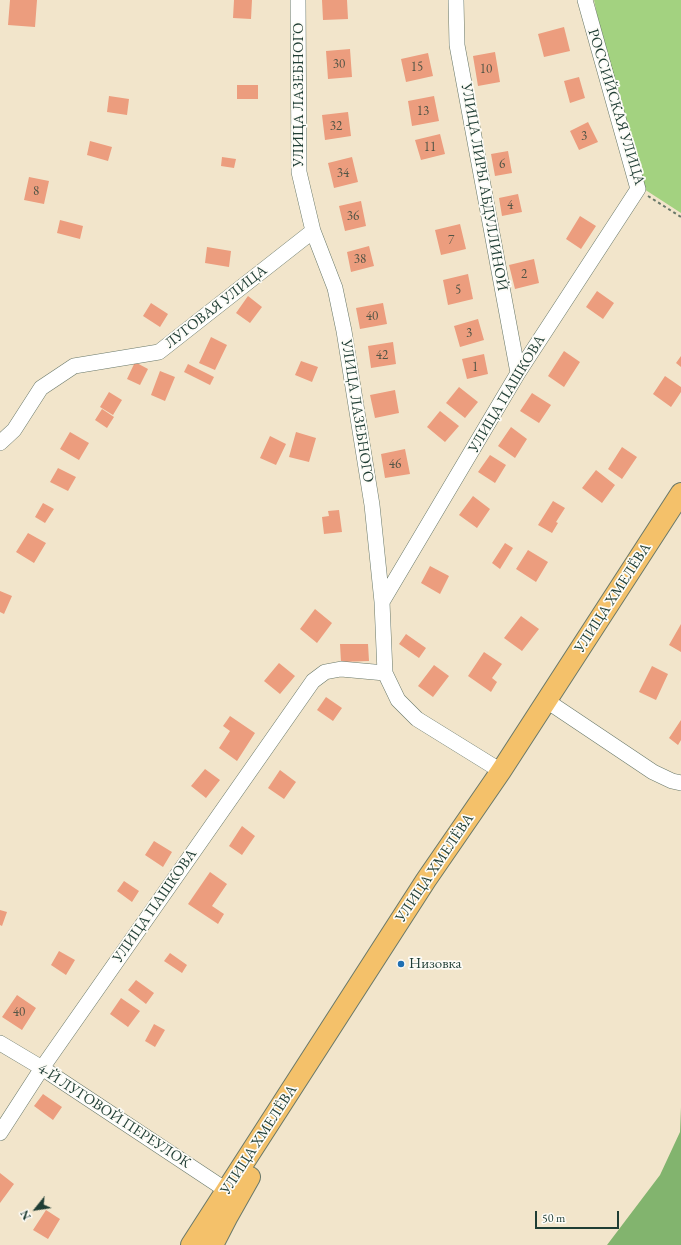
<!DOCTYPE html>
<html>
<head>
<meta charset="utf-8">
<style>
	body { margin:0 }
	#map { position:relative; width:681px; height:1245px; overflow:hidden; background:#f2e5cb; font-family:"EB Garamond",serif }
	canvas { display:block }
	.north { position:absolute; left:16px; top:1189px; width:40px; height:40px; -webkit-text-stroke:3px #fdfcf7; paint-order:stroke; rotate:240deg; font-size:11px; font-weight:700; line-height:16px; text-align:center; color:#1f3d34 }
	.north::after { content:''; display:block; margin:auto; width:14px; height:18px; background:#1f3d34; clip-path:polygon(50% 0,100% 100%,50% 72%,0 100%) }
	.scale { position:absolute; left:535px; top:1211px; width:84px; height:18px; box-sizing:border-box; border:2px solid #1f3d34; border-top:0; padding-left:5px; font-size:12px; line-height:14px; white-space:nowrap; color:#1f3d34; -webkit-text-stroke:3px #fdfcf7; paint-order:stroke }
</style>
</head>
<body>
<div id="map">
<canvas width="681" height="1245"></canvas>
<div class="north">N</div>
<div class="scale">50 m</div>
</div>
<script>
const ctx = document.querySelector('canvas').getContext('2d');
ctx.lineJoin = 'round';
function fillPath(path, color) { ctx.fillStyle = color; ctx.fill(path, 'evenodd'); }
function trace(path, color, width, dash) { ctx.strokeStyle = color; ctx.lineWidth = width; ctx.lineCap = dash ? 'butt' : 'round'; ctx.setLineDash(dash || []); ctx.stroke(path); }
function write(font, color, halo, rows, align = 'center') {
  ctx.font = font + ' "EB Garamond",serif'; ctx.lineWidth = 3.5; ctx.setLineDash([]); ctx.textBaseline = 'middle'; ctx.strokeStyle = halo; ctx.fillStyle = color; for (const [text, x, y, turn = 0] of rows) {
    ctx.save(); ctx.translate(x, y); ctx.rotate((+turn || 0) * Math.PI / 180); ctx.textAlign = isNaN(turn) ? turn : align; if (halo) ctx.strokeText(text, 0, 0); ctx.fillText(text, 0, 0); ctx.restore();
  }
}
fillPath(new Path2D(`
	M 594,0 L 681,0 L 681,213 L 644,189 L 603,44 Z`), '#a3d280');
fillPath(new Path2D(`
	M 681,1107 L 681,1245 L 607,1245 L 660,1175 L 680,1132 Z`), '#82b46e');
fillPath(new Path2D(`
	M 10,0 L 37,0 L 35,27 L 8,25 Z
	M 234,0 L 252,0 L 251,19 L 233,18 Z
	M 322,0 L 347,0 L 348,19 L 323,20 Z
	M 564,27 L 570,51 L 544,57 L 538,34 Z
	M 350,49 L 352,77 L 328,79 L 326,51 Z
	M 495,52 L 500,82 L 478,86 L 473,56 Z
	M 428,53 L 433,76 L 406,82 L 401,59 Z
	M 579,77 L 585,98 L 570,103 L 564,81 Z
	M 237,85 L 258,85 L 258,99 L 237,99 Z
	M 109,96 L 129,99 L 127,115 L 107,112 Z
	M 434,96 L 439,121 L 412,126 L 408,101 Z
	M 348,112 L 351,136 L 325,140 L 322,115 Z
	M 588,122 L 598,142 L 579,150 L 570,131 Z
	M 440,134 L 445,154 L 421,160 L 415,140 Z
	M 90,141 L 112,147 L 108,161 L 87,155 Z
	M 508,151 L 512,173 L 495,176 L 491,154 Z
	M 222,157 L 236,159 L 234,168 L 221,166 Z
	M 352,157 L 358,182 L 334,188 L 328,163 Z
	M 29,177 L 49,181 L 44,204 L 24,200 Z
	M 518,194 L 522,212 L 502,216 L 499,198 Z
	M 361,201 L 366,226 L 345,231 L 339,206 Z
	M 580,216 L 596,226 L 581,249 L 566,239 Z
	M 60,220 L 83,226 L 80,239 L 57,233 Z
	M 460,224 L 466,249 L 441,255 L 435,230 Z
	M 369,246 L 374,266 L 351,272 L 347,252 Z
	M 207,247 L 231,251 L 229,267 L 205,263 Z
	M 534,259 L 539,283 L 515,289 L 509,265 Z
	M 468,274 L 473,299 L 448,305 L 443,280 Z
	M 597,291 L 614,303 L 603,319 L 586,307 Z
	M 248,296 L 262,307 L 250,323 L 236,313 Z
	M 151,303 L 168,314 L 160,327 L 143,316 Z
	M 383,303 L 387,324 L 360,329 L 356,308 Z
	M 478,319 L 484,340 L 460,347 L 454,326 Z
	M 211,337 L 227,345 L 215,370 L 199,363 Z
	M 393,342 L 396,364 L 371,368 L 368,346 Z
	M 564,351 L 580,362 L 564,387 L 548,376 Z
	M 484,354 L 488,374 L 467,379 L 462,359 Z
	M 681,356 L 681,367 L 676,363 Z
	M 301,361 L 318,367 L 312,382 L 295,375 Z
	M 135,362 L 148,369 L 140,385 L 127,379 Z
	M 188,364 L 214,377 L 210,385 L 184,372 Z
	M 160,371 L 175,377 L 165,401 L 151,395 Z
	M 665,376 L 681,387 L 681,392 L 671,407 L 653,394 Z
	M 459,387 L 478,402 L 465,418 L 446,403 Z
	M 395,390 L 399,413 L 375,418 L 370,395 Z
	M 109,392 L 122,400 L 113,415 L 100,407 Z
	M 532,393 L 551,405 L 539,423 L 520,411 Z
	M 102,409 L 114,417 L 107,428 L 95,420 Z
	M 440,411 L 459,426 L 445,442 L 427,427 Z
	M 511,427 L 527,439 L 515,458 L 498,446 Z
	M 70,432 L 89,443 L 79,460 L 60,449 Z
	M 296,432 L 316,438 L 309,462 L 289,457 Z
	M 270,436 L 286,444 L 276,465 L 260,458 Z
	M 622,447 L 637,457 L 622,479 L 608,469 Z
	M 405,449 L 410,474 L 385,478 L 381,454 Z
	M 490,455 L 506,465 L 495,483 L 478,472 Z
	M 58,468 L 76,477 L 68,491 L 50,482 Z
	M 596,470 L 615,485 L 602,503 L 582,488 Z
	M 473,496 L 490,509 L 477,528 L 459,515 Z
	M 553,501 L 565,508 L 556,522 L 558,523 L 552,533 L 538,525 Z
	M 43,503 L 54,509 L 45,523 L 35,517 Z
	M 339,510 L 342,532 L 324,534 L 322,517 L 329,516 L 328,511 Z
	M 28,533 L 46,543 L 34,563 L 16,552 Z
	M 505,543 L 513,548 L 500,569 L 492,563 Z
	M 528,550 L 548,562 L 536,582 L 516,569 Z
	M 430,566 L 449,576 L 440,594 L 421,583 Z
	M 0,591 L 12,596 L 4,614 L 0,612 Z
	M 315,609 L 332,623 L 317,643 L 300,629 Z
	M 521,616 L 539,629 L 522,651 L 504,638 Z
	M 681,624 L 681,652 L 669,645 Z
	M 406,634 L 426,648 L 419,658 L 399,644 Z
	M 340,644 L 368,644 L 369,661 L 341,662 Z
	M 484,652 L 502,664 L 492,678 L 497,682 L 491,692 L 468,676 Z
	M 279,663 L 295,676 L 280,694 L 264,681 Z
	M 434,665 L 449,676 L 433,697 L 418,686 Z
	M 652,666 L 668,674 L 656,700 L 639,692 Z
	M 326,697 L 342,708 L 333,721 L 317,710 Z
	M 230,716 L 255,733 L 237,761 L 219,748 L 230,731 L 223,726 Z
	M 681,720 L 681,740 L 678,745 L 669,738 Z
	M 205,769 L 220,780 L 206,798 L 191,786 Z
	M 280,770 L 296,782 L 284,799 L 268,788 Z
	M 242,826 L 255,836 L 242,855 L 229,846 Z
	M 154,841 L 172,852 L 163,867 L 145,855 Z
	M 210,872 L 227,884 L 212,906 L 224,914 L 218,924 L 188,904 Z
	M 124,881 L 139,891 L 132,902 L 117,891 Z
	M 0,910 L 7,912 L 2,926 L 0,925 Z
	M 59,951 L 75,960 L 66,975 L 51,965 Z
	M 170,953 L 187,965 L 182,973 L 164,961 Z
	M 136,980 L 154,993 L 146,1004 L 128,990 Z
	M 17,995 L 36,1008 L 22,1030 L 2,1017 Z
	M 121,998 L 140,1011 L 128,1027 L 110,1014 Z
	M 154,1024 L 165,1030 L 155,1047 L 145,1041 Z
	M 43,1094 L 62,1107 L 53,1120 L 34,1106 Z
	M 0,1173 L 14,1184 L 0,1203 Z
	M 46,1210 L 60,1219 L 48,1239 L 33,1230 Z`), '#ec9d7e');
const minor = new Path2D(`
	M 298,0 L 299,172 L 313,231 L 335,288 L 344,331 L 372,505 L 382,602 L 385,673 L 398,700 L 417,719 L 501,771
	M 456,0 L 457,45 L 518,373
	M 0,443 L 14,430 L 41,388 L 74,366 L 159,352 L 313,231
	M 382,602 L 518,373 L 638,189 L 585,0
	M 547,701 L 653,772 L 672,781 L 681,783
	M 0,1043 L 42,1068 L 226,1190
	M 0,1133 L 42,1068 L 313,681 L 325,672 L 341,669 L 385,673`);
const major = new Path2D(`
	M 191,1245 L 426,880 L 501,771 L 681,493
	M 213,1245 L 228,1216 L 250,1177`);
trace(minor, '#697869', 16);
trace(major, '#697869', 22);
trace(new Path2D(`
	M 648,196 L 681,217`), '#697869', 2, [3, 3]);
trace(minor, '#fff', 15);
trace(major, '#f4c16a', 20);
for (const [x, y, r, color] of [
	[401,964,4,"#1f6fb2"]
]) { const dot = new Path2D(); dot.arc(x, y, r, 0, 2 * Math.PI); ctx.fillStyle = color; ctx.fill(dot); trace(dot, '#fdfcf7', 1.5); }
write('13px', '#525546', null, [
	["30",339,64],
	["15",417,67],
	["10",486,69],
	["13",423,111],
	["32",336,126],
	["3",584,136],
	["11",430,147],
	["6",502,164],
	["34",343,173],
	["8",36,191],
	["4",510,205],
	["36",353,216],
	["7",451,240],
	["38",360,259],
	["2",524,274],
	["5",458,290],
	["40",372,316],
	["3",469,333],
	["42",382,355],
	["1",475,367],
	["46",395,464],
	["40",19,1012]
]);
write('15px', '#1f3d34', '#fdfcf7', [
	["УЛИЦА ЛАЗЕБНОГО",299,95,-90],
	["РОССИЙСКАЯ УЛИЦА",616,107,73],
	["УЛИЦА ЛИРЫ АБДУЛЛИНОЙ",484,187,80],
	["ЛУГОВАЯ УЛИЦА",216,307,-38],
	["УЛИЦА ПАШКОВА",507,394,-59],
	["УЛИЦА ЛАЗЕБНОГО",357,411,81],
	["УЛИЦА ХМЕЛЁВА",613,598,-57],
	["УЛИЦА ХМЕЛЁВА",435,868,-56],
	["УЛИЦА ПАШКОВА",155,906,-55],
	["4-Й ЛУГОВОЙ ПЕРЕУЛОК",114,1116,33],
	["УЛИЦА ХМЕЛЁВА",259,1140,-57]
]);
write('15px', '#1f3d34', '#fdfcf7', [
	["Низовка",409,964]
], 'left');
</script>
</body>
</html>
